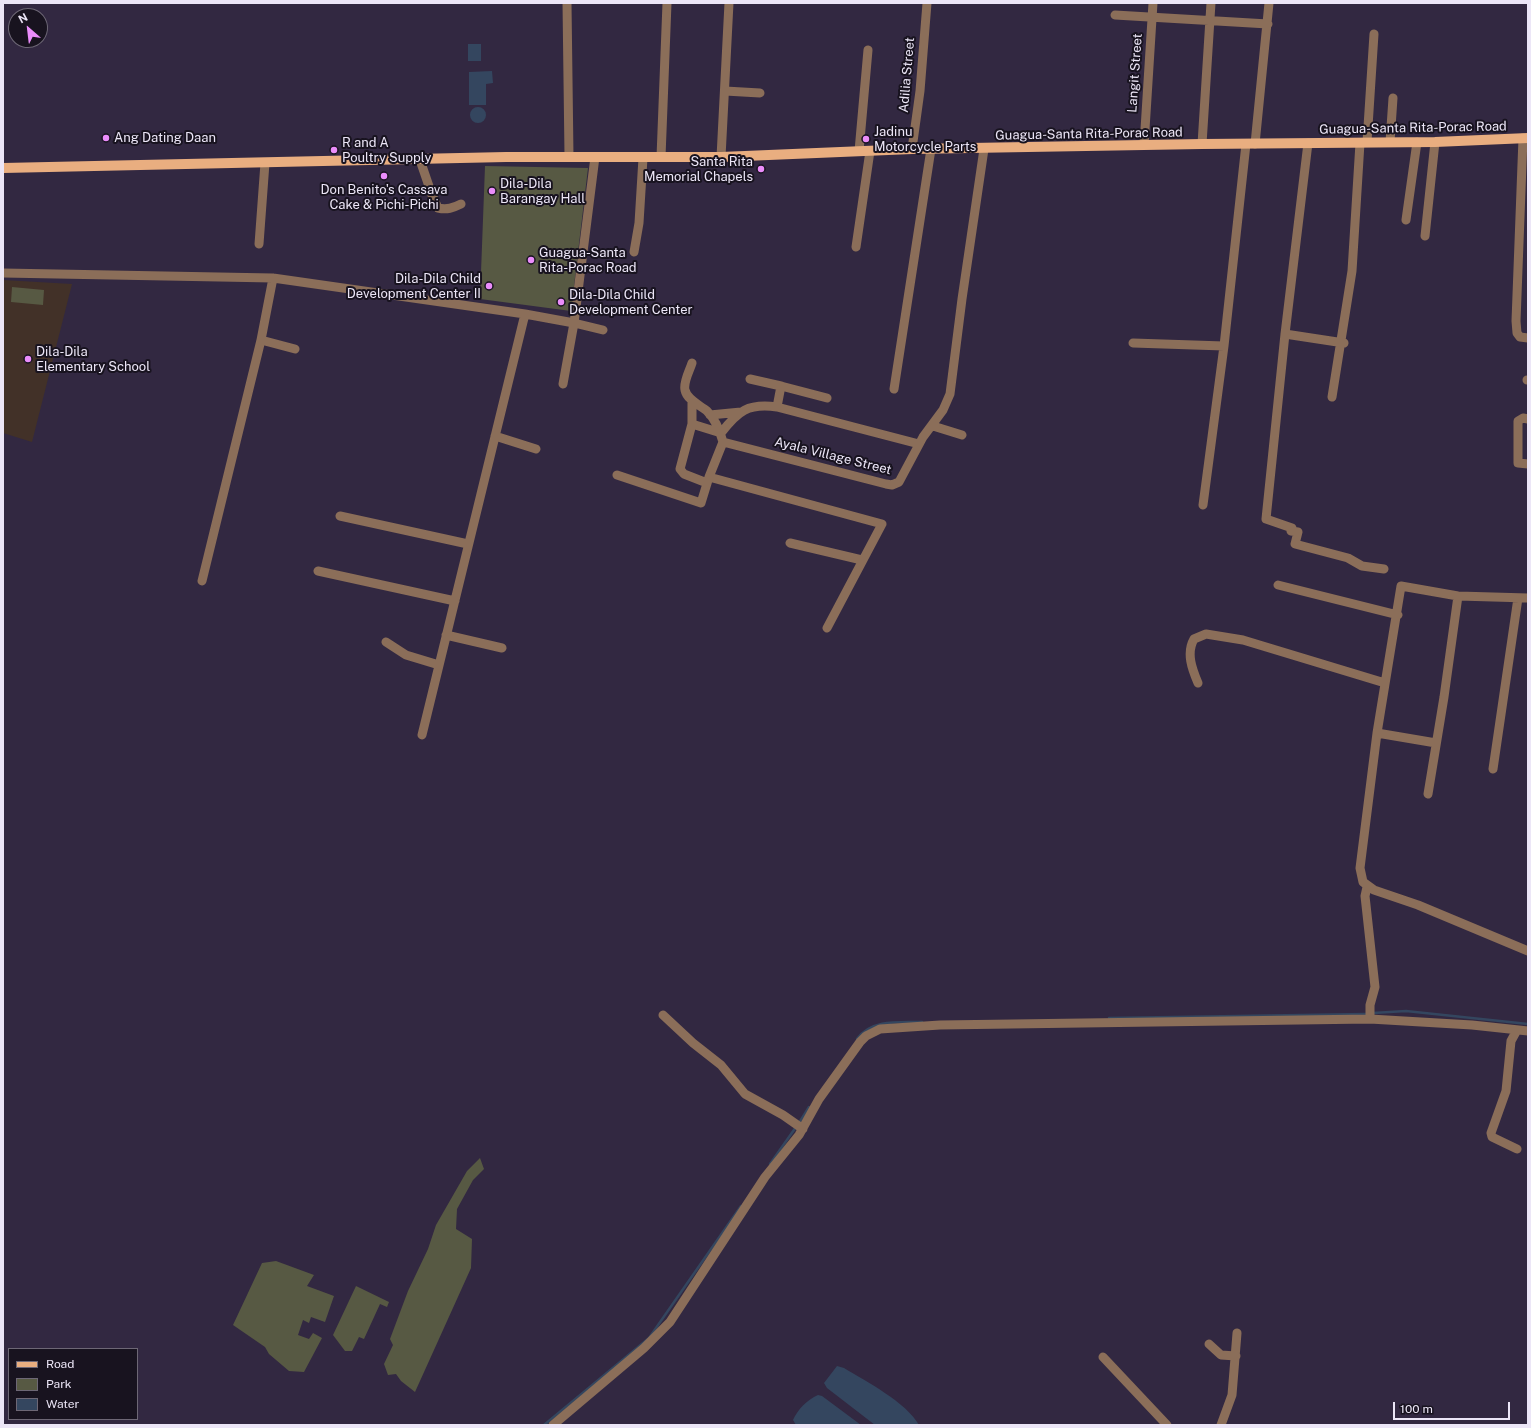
<!DOCTYPE html>
<html>
<head>
<meta charset="utf-8">
<style>
	body { margin:0 }
	#map { position:relative; width:1531px; height:1428px; overflow:hidden; background:#322841; font-family:"Public Sans",sans-serif }
	canvas { display:block }
	.frame { position:absolute; inset:0; border:4px solid #ece6f7; pointer-events:none }
	.legend { position:absolute; left:8px; top:1348px; width:130px; height:72px; box-sizing:border-box; background:#18131f; border:1px solid #6d6775; margin:0; padding:5px 7px; list-style:none; font-size:12px; color:#ece6f7 }
	.legend li { display:flex; align-items:center; gap:8px; height:20px }
	.legend b { width:20px; border:1px solid #6d6775 }
	.north { position:absolute; left:8px; top:8px; width:40px; height:40px; box-sizing:border-box; background:#18131f; border:1px solid #6d6775; border-radius:50%; rotate:332deg; font-size:11px; font-weight:700; line-height:16px; text-align:center; color:#ece6f7 }
	.north::after { content:''; display:block; margin:auto; width:14px; height:18px; background:#eb8dfb; clip-path:polygon(50% 0,100% 100%,50% 72%,0 100%) }
	.scale { position:absolute; left:1393px; top:1402px; width:117px; height:18px; box-sizing:border-box; border:2px solid #ece6f7; border-top:0; padding-left:5px; font-size:12px; line-height:14px; white-space:nowrap; color:#ece6f7; -webkit-text-stroke:3px #18131f; paint-order:stroke }
</style>
</head>
<body>
<div id="map">
<canvas width="1531" height="1428"></canvas>
<div class="frame"></div>
<ul class="legend">
<li><b style="height:5px;background:#e9ae80"></b>Road</li>
<li><b style="height:11px;background:#575943"></b>Park</li>
<li><b style="height:11px;background:#34465f"></b>Water</li>
</ul>
<div class="north">N</div>
<div class="scale">100 m</div>
</div>
<script>
const ctx = document.querySelector('canvas').getContext('2d');
ctx.lineJoin = 'round';
function fillPath(path, color) { ctx.fillStyle = color; ctx.fill(path, 'evenodd'); }
function trace(path, color, width, dash) { ctx.strokeStyle = color; ctx.lineWidth = width; ctx.lineCap = dash ? 'butt' : 'round'; ctx.setLineDash(dash || []); ctx.stroke(path); }
function write(font, color, halo, rows, align = 'center') {
  ctx.font = font + ' "Public Sans",sans-serif'; ctx.lineWidth = 4; ctx.setLineDash([]); ctx.textBaseline = 'middle'; ctx.strokeStyle = halo; ctx.fillStyle = color; for (const [text, x, y, turn = 0] of rows) {
    ctx.save(); ctx.translate(x, y); ctx.rotate((+turn || 0) * Math.PI / 180); ctx.textAlign = isNaN(turn) ? turn : align; if (halo) ctx.strokeText(text, 0, 0); ctx.fillText(text, 0, 0); ctx.restore();
  }
}
fillPath(new Path2D(`
	M 3,280 L 72,284 L 32,442 L 3,433 Z`), '#423128');
fillPath(new Path2D(`
	M 485,166 L 588,168 L 571,311 L 480,299 Z
	M 12,287 L 44,290 L 43,305 L 11,302 Z
	M 480,1158 L 484,1169 L 473,1180 L 457,1209 L 456,1229 L 472,1239 L 471,1268 L 415,1392 L 401,1381 L 396,1374 L 388,1375 L 384,1364 L 393,1345 L 390,1339 L 408,1291 L 428,1249 L 436,1225 L 467,1171 Z
	M 276,1261 L 314,1275 L 307,1286 L 334,1296 L 325,1322 L 311,1317 L 309,1323 L 303,1320 L 298,1335 L 309,1339 L 313,1333 L 322,1338 L 304,1372 L 289,1371 L 269,1354 L 265,1347 L 233,1325 L 262,1263 Z
	M 356,1286 L 389,1302 L 387,1307 L 380,1304 L 364,1339 L 359,1337 L 352,1351 L 345,1351 L 333,1335 Z`), '#575943');
fillPath(new Path2D(`
	M 468,44 L 481,44 L 481,61 L 468,61 Z
	M 492,71 L 493,83 L 486,84 L 486,105 L 469,105 L 469,72 Z
	M470 115a8 8 0 1 1 16 0a8 8 0 1 1-16 0Z
	M 837,1366 L 844,1368 C 867,1382 906,1402 919,1425 L 875,1425 L 827,1388 L 824,1383 Z
	M 818,1395 L 822,1396 L 861,1425 L 796,1425 L 793,1420 C 798,1409 807,1400 818,1395 Z`), '#34465f');
trace(new Path2D(`
	M 1373,1013 L 1406,1011 L 1528,1024
	M 1109,1018 L 1366,1014
	M 857,1039 C 871,1019 899,1022 922,1022
	M 799,1123 L 809,1107
	M 770,1164 L 796,1127
	M 544,1425 L 649,1338 L 741,1206`), '#34465f', 2.5);
trace(new Path2D(`
	M 567,3 L 569,156
	M 1115,15 L 1268,24
	M 725,91 L 760,93
	M 1523,138 L 1516,321 L 1517,333 L 1520,337 L 1528,338
	M 1367,142 L 1374,34
	M 1390,142 L 1393,98
	M 1308,143 L 1285,334 L 1266,519 L 1292,528 L 1291,531 L 1298,532 L 1295,544 L 1348,558 L 1362,566 L 1384,569
	M 1202,144 L 1211,3
	M 1255,144 L 1269,3
	M 1144,145 L 1153,3
	M 912,149 L 920,91 L 927,3
	M 859,151 L 868,50
	M 595,157 L 574,323 L 603,330
	M 661,157 L 667,3
	M 721,157 L 729,3
	M 420,160 L 432,195 L 438,208 C 447,210 453,208 461,204
	M 1406,220 L 1417,142
	M 1425,236 L 1435,142
	M 259,244 L 265,163
	M 856,247 L 870,151
	M 634,252 L 639,223 L 643,158
	M 3,273 L 273,278 L 525,314 L 574,323 L 563,384
	M 1285,334 L 1344,343
	M 261,340 L 295,349
	M 1133,343 L 1224,346
	M 692,363 C 690,370 683,382 685,390 C 687,400 700,405 707,411 C 715,419 720,431 723,442 L 886,484 L 892,485 L 899,482 L 923,437 L 943,410 L 950,394 L 962,299 L 984,149
	M 1527,380 L 1528,380
	M 781,386 L 827,398
	M 894,389 L 931,149
	M 1332,397 L 1352,271 L 1360,143
	M 692,401 L 692,424 L 680,469 L 684,474 L 707,483
	M 777,407 L 919,444
	M 710,415 L 741,412
	M 1528,419 L 1523,418 L 1518,421 L 1518,463 L 1528,464
	M 692,424 L 721,433 C 738,411 748,403 777,407 L 781,386 L 750,379
	M 933,426 L 962,435
	M 495,436 L 536,449
	M 617,475 L 701,503 L 709,477 L 723,442
	M 709,477 L 882,524 L 827,628
	M 1203,505 L 1224,346 L 1246,144
	M 340,516 L 468,544
	M 790,543 L 862,560
	M 318,571 L 455,601
	M 202,581 L 261,340 L 273,278
	M 1278,585 L 1398,615
	M 1528,598 L 1458,596 L 1401,586 L 1377,733 L 1360,868 L 1363,882 L 1374,890 L 1418,905 L 1528,951
	M 446,635 L 502,648
	M 386,642 L 406,655 L 439,665
	M 1198,683 C 1192,669 1186,653 1194,639 L 1206,634 L 1243,640 L 1385,683
	M 1377,733 L 1436,743
	M 422,735 L 525,314
	M 1493,769 L 1518,598
	M 1428,794 L 1444,697 L 1458,596
	M 1367,887 L 1365,896 L 1375,987 L 1370,1005 L 1370,1019
	M 663,1015 L 693,1043 L 721,1065 L 745,1094 L 783,1115 L 803,1129
	M 1517,1149 L 1492,1137 L 1491,1133 L 1506,1091 L 1511,1041 L 1517,1030
	M 1209,1344 L 1221,1355 L 1236,1356
	M 1103,1357 L 1167,1425
	M 553,1425 L 644,1348 L 670,1322 L 765,1177 L 799,1135 L 819,1099 L 860,1042 L 866,1036 L 880,1029 L 940,1025 L 1370,1019 L 1472,1025 L 1528,1031
	M 1221,1425 L 1232,1395 L 1237,1333`), '#8b6e59', 9);
trace(new Path2D(`
	M 3,168 L 506,157 L 721,157 L 912,149 L 1202,144 L 1435,142 L 1528,138`), '#e9ae80', 10);
for (const [x, y, r, color] of [
	[106,138,4,"#eb8dfb"],
	[866,139,4,"#eb8dfb"],
	[334,150,4,"#eb8dfb"],
	[761,169,4,"#eb8dfb"],
	[384,176,4,"#eb8dfb"],
	[492,191,4,"#eb8dfb"],
	[531,260,4,"#eb8dfb"],
	[489,286,4,"#eb8dfb"],
	[561,302,4,"#eb8dfb"],
	[28,359,4,"#eb8dfb"]
]) { const dot = new Path2D(); dot.arc(x, y, r, 0, 2 * Math.PI); ctx.fillStyle = color; ctx.fill(dot); trace(dot, '#18131f', 1.5); }
write('13px', '#ece6f7', '#18131f', [
	["Langit Street",1135,73,-86],
	["Adilia Street",907,75,-85],
	["Guagua-Santa Rita-Porac Road",1413,128,-1],
	["Guagua-Santa Rita-Porac Road",1089,134,-1],
	["Ayala Village Street",833,456,14]
]);
write('13px', '#ece6f7', '#18131f', [
	["Jadinu",874,132],
	["Motorcycle Parts",874,147],
	["Ang Dating Daan",114,138],
	["R and A",342,143],
	["Poultry Supply",342,158],
	["Santa Rita",753,162,"right"],
	["Memorial Chapels",753,177,"right"],
	["Dila-Dila",500,184],
	["Barangay Hall",500,199],
	["Don Benito's Cassava",384,190,"center"],
	["Cake & Pichi-Pichi",384,205,"center"],
	["Guagua-Santa",539,253],
	["Rita-Porac Road",539,268],
	["Dila-Dila Child",481,279,"right"],
	["Development Center II",481,294,"right"],
	["Dila-Dila Child",569,295],
	["Development Center",569,310],
	["Dila-Dila",36,352],
	["Elementary School",36,367]
], 'left');
</script>
</body>
</html>
